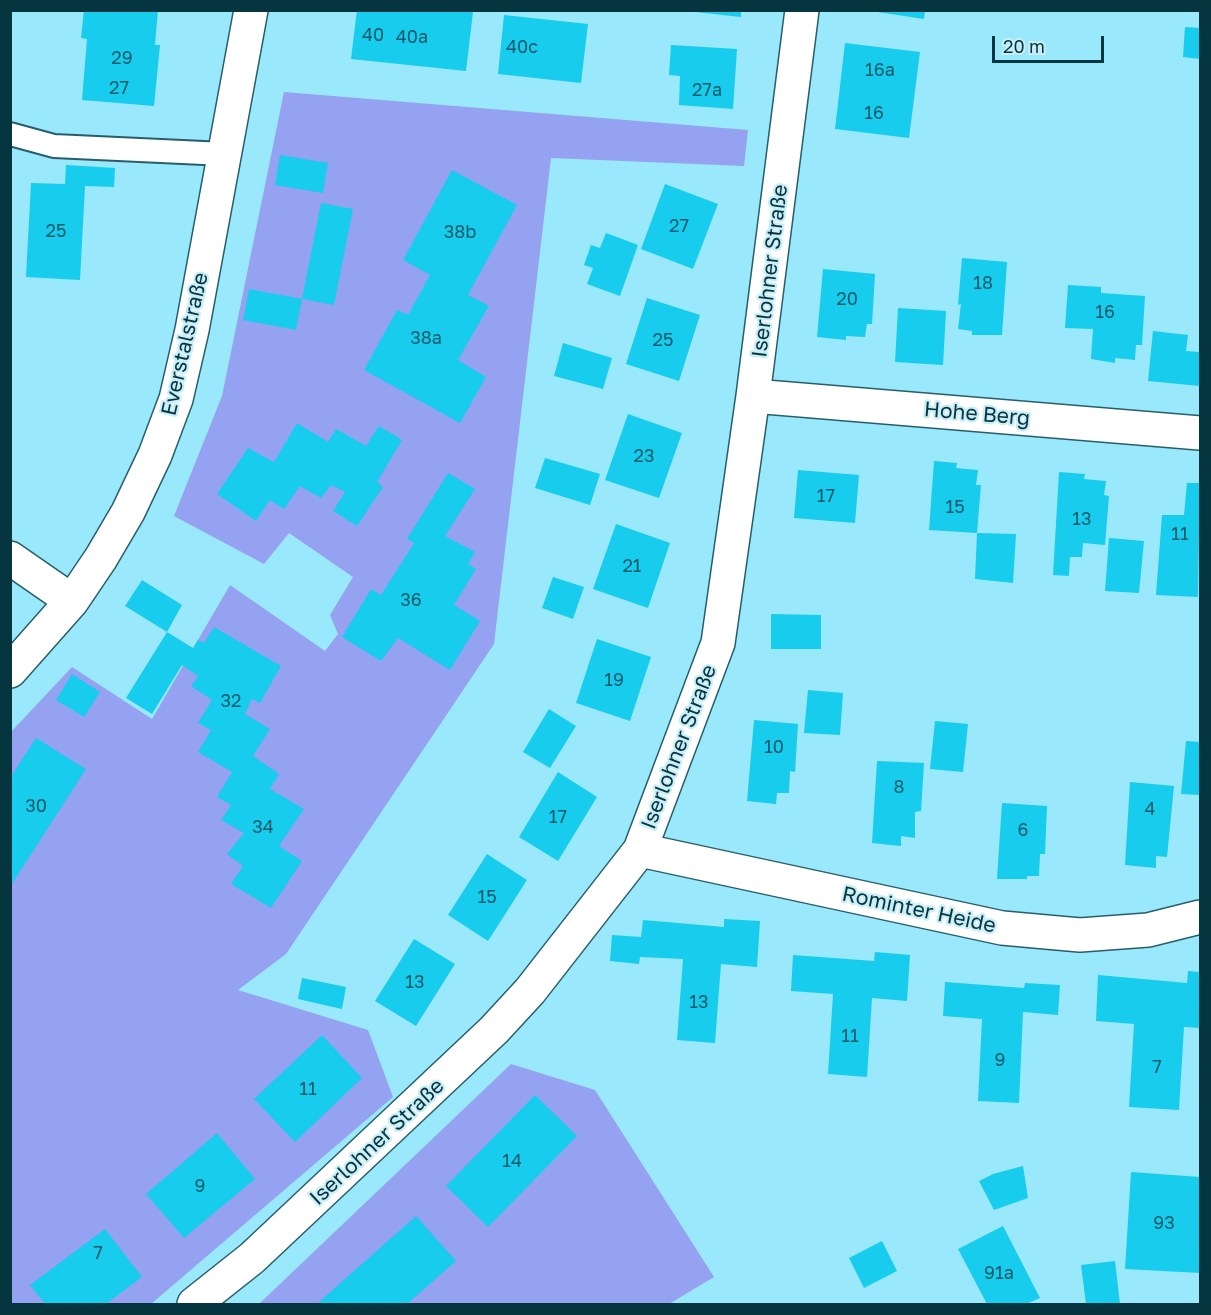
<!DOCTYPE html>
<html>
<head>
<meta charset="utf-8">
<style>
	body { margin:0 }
	#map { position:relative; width:1211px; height:1315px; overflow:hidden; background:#9ae8fb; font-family:"Golos Text",sans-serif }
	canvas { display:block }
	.frame { position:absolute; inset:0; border:12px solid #05353f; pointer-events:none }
	.scale { position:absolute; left:992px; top:36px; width:112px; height:27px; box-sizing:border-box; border:3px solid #05353f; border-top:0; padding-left:8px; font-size:18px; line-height:21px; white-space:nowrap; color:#05353f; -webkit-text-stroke:4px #c9eef8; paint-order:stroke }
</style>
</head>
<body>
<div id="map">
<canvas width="1211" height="1315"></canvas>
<div class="frame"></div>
<div class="scale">20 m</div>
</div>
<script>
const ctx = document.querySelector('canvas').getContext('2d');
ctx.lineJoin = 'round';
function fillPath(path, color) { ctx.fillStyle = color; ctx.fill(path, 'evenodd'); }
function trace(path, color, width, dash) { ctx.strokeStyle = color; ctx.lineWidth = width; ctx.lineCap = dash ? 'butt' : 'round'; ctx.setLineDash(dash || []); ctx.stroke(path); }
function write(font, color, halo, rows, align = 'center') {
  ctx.font = font + ' "Golos Text",sans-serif'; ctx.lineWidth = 4.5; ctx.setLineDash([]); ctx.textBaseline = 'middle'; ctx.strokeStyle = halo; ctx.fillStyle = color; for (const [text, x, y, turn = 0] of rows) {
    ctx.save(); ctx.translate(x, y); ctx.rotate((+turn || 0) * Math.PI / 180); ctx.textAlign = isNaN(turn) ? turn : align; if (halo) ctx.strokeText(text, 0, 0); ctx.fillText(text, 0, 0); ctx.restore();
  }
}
fillPath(new Path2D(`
	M 284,92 L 748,130 L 744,166 L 551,158 L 494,644 L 286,954 L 238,990 L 368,1030 L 393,1097 L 151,1304 L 11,1304 L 10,733 L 72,667 L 152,719 L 230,585 L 325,651 L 338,634 L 330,615 L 353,577 L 289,533 L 264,564 L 174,516 L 222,396 Z
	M 511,1064 L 595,1090 L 714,1277 L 669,1304 L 259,1304 Z`), '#94a2f1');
fillPath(new Path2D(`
	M 84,10 L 158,10 L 155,45 L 160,45 L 154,106 L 82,100 L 87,39 L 81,38 Z
	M 357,10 L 473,12 L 466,71 L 351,59 Z
	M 677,10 L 741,10 L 741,17 Z
	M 864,10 L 925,10 L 924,19 Z
	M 504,15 L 588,24 L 581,83 L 498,74 Z
	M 1185,27 L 1200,28 L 1200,59 L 1183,57 Z
	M 845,43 L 920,52 L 909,138 L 835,129 Z
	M 671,45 L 737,49 L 733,109 L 679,105 L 680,76 L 669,75 Z
	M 280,155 L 328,163 L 323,193 L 275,185 Z
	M 66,165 L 115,168 L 114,187 L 85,186 L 80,280 L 26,277 L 31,183 L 65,184 Z
	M 452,170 L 517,205 L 468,295 L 489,306 L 458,360 L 486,377 L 460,423 L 364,370 L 397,310 L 408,315 L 430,275 L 403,260 Z
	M 665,184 L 718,204 L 693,269 L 641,249 Z
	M 321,203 L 353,209 L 334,305 L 302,299 Z
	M 606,233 L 638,245 L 620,296 L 587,284 L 593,268 L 584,265 L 591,245 L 600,248 Z
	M 962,258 L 1007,262 L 1002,335 L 972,335 L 972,331 L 958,329 L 961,304 L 958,305 Z
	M 823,269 L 875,274 L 872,324 L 867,324 L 865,337 L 846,336 L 846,340 L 817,337 Z
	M 1068,285 L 1101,287 L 1101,293 L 1145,296 L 1142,345 L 1136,345 L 1135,360 L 1115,358 L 1115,363 L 1091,359 L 1093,329 L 1065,328 Z
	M 249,289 L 302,299 L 296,330 L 243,320 Z
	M 647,298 L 700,315 L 679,381 L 626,364 Z
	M 898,308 L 946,311 L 943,365 L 895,362 Z
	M 1153,331 L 1188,335 L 1186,351 L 1200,352 L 1200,386 L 1148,381 Z
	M 563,343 L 612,358 L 603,389 L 554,376 Z
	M 628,414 L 682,433 L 659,498 L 605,480 Z
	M 297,423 L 328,442 L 336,429 L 366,446 L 379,426 L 402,440 L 377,482 L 383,487 L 357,526 L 333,511 L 345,492 L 331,485 L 321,498 L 300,486 L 284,509 L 270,500 L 256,521 L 217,494 L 248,448 L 274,462 Z
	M 545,458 L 600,474 L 590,505 L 535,488 Z
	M 934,461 L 957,463 L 956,468 L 978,470 L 976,485 L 981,485 L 977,533 L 929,530 Z
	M 798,470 L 859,475 L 855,523 L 794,518 Z
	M 1059,472 L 1085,474 L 1084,479 L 1106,481 L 1104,495 L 1109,496 L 1105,545 L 1083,543 L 1082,557 L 1070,557 L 1069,576 L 1053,575 Z
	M 448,473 L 475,489 L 445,536 L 475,552 L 468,564 L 476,569 L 454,605 L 480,621 L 450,670 L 398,638 L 381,661 L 342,637 L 371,589 L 381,595 L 414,543 L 407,539 Z
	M 1187,483 L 1200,483 L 1198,597 L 1156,595 L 1162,515 L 1184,515 Z
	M 616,524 L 670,543 L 648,608 L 593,589 Z
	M 977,533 L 1016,534 L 1013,583 L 975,579 Z
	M 1109,538 L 1144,541 L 1139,593 L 1105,591 Z
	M 553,577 L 584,587 L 573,619 L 542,608 Z
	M 142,580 L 182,605 L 167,632 L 125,606 Z
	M 771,614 L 821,615 L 821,649 L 771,649 Z
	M 214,627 L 281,666 L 260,703 L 252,699 L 245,714 L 270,729 L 253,756 L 279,774 L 270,789 L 304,809 L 279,846 L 302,861 L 271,908 L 231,884 L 243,866 L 227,854 L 244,833 L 221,820 L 231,805 L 217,797 L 232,772 L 198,752 L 211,730 L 198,723 L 212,700 L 191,686 L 198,676 L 182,665 L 152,714 L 126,698 L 167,632 L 193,648 L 198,640 L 204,643 Z
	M 597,639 L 651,657 L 630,721 L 576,703 Z
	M 72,674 L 100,692 L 84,717 L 56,700 Z
	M 808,690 L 843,693 L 840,735 L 804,733 Z
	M 549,709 L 576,726 L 550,768 L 523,752 Z
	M 754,720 L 798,724 L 795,772 L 790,771 L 789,793 L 777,793 L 776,804 L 747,801 Z
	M 935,721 L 968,724 L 963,772 L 930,769 Z
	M 36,738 L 86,769 L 10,887 L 10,778 Z
	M 1186,741 L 1200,742 L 1200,795 L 1181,794 Z
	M 877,761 L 924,763 L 921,811 L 915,812 L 915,838 L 901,836 L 901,846 L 872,843 Z
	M 558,772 L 597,797 L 558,861 L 519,837 Z
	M 1130,782 L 1174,786 L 1167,857 L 1156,856 L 1156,868 L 1125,865 Z
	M 1002,803 L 1047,806 L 1045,854 L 1040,854 L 1039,876 L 1027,876 L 1027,879 L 997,879 Z
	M 487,854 L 527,880 L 488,941 L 448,915 Z
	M 724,919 L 760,921 L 757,967 L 721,964 L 715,1043 L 677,1040 L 683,959 L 640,957 L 639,964 L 610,961 L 612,935 L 641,937 L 643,920 L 724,927 Z
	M 414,939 L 455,964 L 416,1026 L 375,1001 Z
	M 875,952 L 910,955 L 907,1001 L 872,998 L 867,1077 L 828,1074 L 833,994 L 791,991 L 793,955 L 874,961 Z
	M 1188,971 L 1200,972 L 1200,1028 L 1184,1027 L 1179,1110 L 1129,1107 L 1134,1024 L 1096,1021 L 1098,975 L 1187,983 Z
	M 302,978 L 346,987 L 342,1009 L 298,999 Z
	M 945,982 L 1024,988 L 1025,983 L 1060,985 L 1058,1015 L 1023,1012 L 1019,1103 L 978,1101 L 982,1019 L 943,1016 Z
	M 322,1035 L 362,1078 L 295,1142 L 254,1099 Z
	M 535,1095 L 577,1136 L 488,1227 L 446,1186 Z
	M 217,1133 L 255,1179 L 184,1238 L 146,1194 Z
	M 1023,1166 L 1028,1198 L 994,1210 L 979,1181 L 993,1174 Z
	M 1131,1172 L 1200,1177 L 1200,1273 L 1125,1269 Z
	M 416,1216 L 456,1261 L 407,1304 L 321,1304 L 319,1302 Z
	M 1003,1226 L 1040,1298 L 1026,1304 L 987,1304 L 958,1249 Z
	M 105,1229 L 142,1277 L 106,1304 L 45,1304 L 30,1285 Z
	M 882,1241 L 897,1271 L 864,1288 L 849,1258 Z
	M 1115,1261 L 1120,1304 L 1086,1304 L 1081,1265 Z`), '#18cced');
const service = new Path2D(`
	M 10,134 L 54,146 L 225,154`);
const minor = new Path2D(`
	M 753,396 L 1200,433
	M 10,558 L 72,601
	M 10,671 L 72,601 L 101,558 L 128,512 L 155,455 L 176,399 L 192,330 L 251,10
	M 640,850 L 1002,928 L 1080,935 L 1148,930 L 1200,917
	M 194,1304 L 252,1258 L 494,1030 L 530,991 L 640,850 L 718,643 L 753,396 L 802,10`);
trace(service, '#275e6b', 26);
trace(minor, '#275e6b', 36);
trace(service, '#fff', 22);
trace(minor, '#fff', 33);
write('18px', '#0a5b6a', null, [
	["40",373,35],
	["40a",412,37],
	["40c",522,47],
	["29",122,58],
	["16a",880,70],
	["27",119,88],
	["27a",707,90],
	["16",874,113],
	["27",679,226],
	["25",56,231],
	["38b",460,232],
	["18",983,283],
	["20",847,299],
	["16",1105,312],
	["38a",426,338],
	["25",663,340],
	["23",644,456],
	["17",826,496],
	["15",955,507],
	["13",1082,519],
	["11",1180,534],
	["21",632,566],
	["36",411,600],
	["19",614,680],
	["32",231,701],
	["10",774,747],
	["8",899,787],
	["30",36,806],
	["4",1150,809],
	["17",558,817],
	["34",263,827],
	["6",1023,830],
	["15",487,897],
	["13",415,982],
	["13",699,1002],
	["11",850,1036],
	["9",1000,1060],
	["7",1157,1067],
	["11",308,1089],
	["14",512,1161],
	["9",200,1186],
	["93",1164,1223],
	["7",98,1253],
	["91a",999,1273]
]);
write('21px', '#05353f', '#c9eef8', [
	["Iserlohner Straße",770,271,-83],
	["Everstalstraße",185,344,-77],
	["Hohe Berg",977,414,5],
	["Iserlohner Straße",679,747,-69],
	["Rominter Heide",919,910,12],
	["Iserlohner Straße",377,1142,-43]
]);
</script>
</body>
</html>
